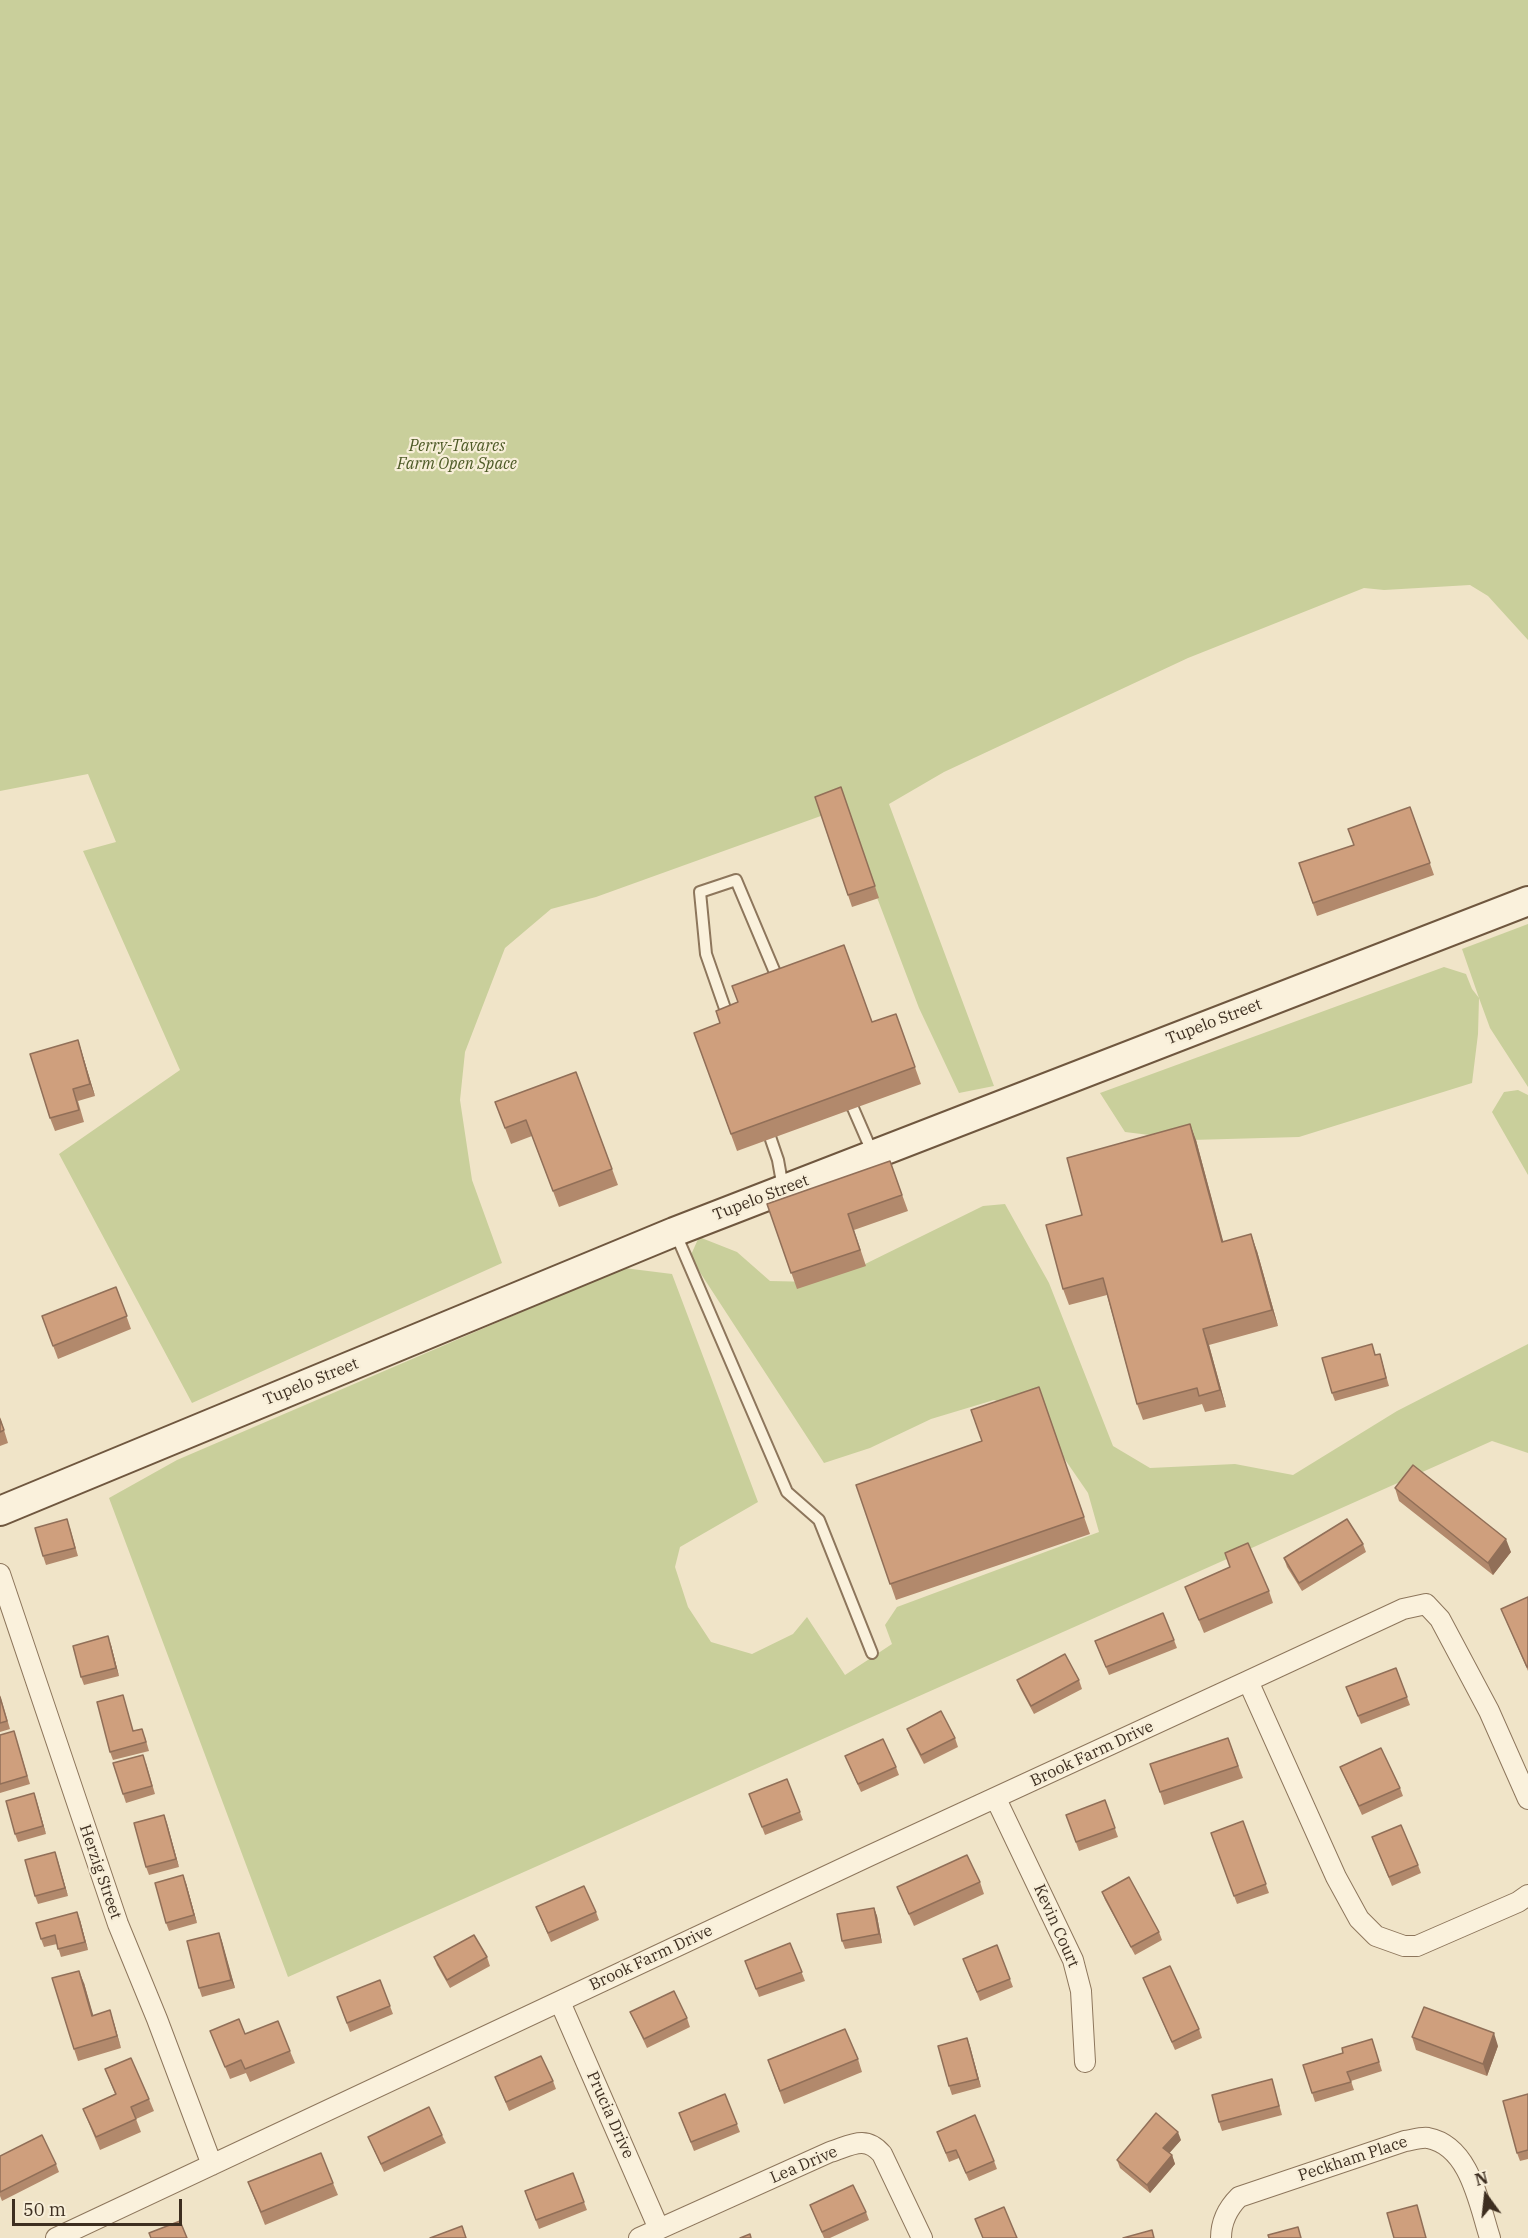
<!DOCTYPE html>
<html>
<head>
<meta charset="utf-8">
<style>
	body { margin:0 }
	#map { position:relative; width:1528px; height:2238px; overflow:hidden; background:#f0e4c8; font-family:"IBM Plex Serif",serif }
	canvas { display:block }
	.north { position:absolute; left:1456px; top:2166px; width:60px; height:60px; -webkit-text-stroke:4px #f7eed8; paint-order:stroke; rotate:345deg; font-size:16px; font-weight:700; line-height:24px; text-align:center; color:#3d2e20 }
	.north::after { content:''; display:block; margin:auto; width:21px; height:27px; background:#3d2e20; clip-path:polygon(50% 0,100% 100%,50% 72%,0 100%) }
	.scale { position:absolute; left:12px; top:2199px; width:170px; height:27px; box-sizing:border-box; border:3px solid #3d2e20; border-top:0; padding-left:8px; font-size:18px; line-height:21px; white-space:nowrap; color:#3d2e20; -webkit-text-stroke:4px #f7eed8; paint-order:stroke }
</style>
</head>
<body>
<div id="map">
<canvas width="1528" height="2238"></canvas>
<div class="north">N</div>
<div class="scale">50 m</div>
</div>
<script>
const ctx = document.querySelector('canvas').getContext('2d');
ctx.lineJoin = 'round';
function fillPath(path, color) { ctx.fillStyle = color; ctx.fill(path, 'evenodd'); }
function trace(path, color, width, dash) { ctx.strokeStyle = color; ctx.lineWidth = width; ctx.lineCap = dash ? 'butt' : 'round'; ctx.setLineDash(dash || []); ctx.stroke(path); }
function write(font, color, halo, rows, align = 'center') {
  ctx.font = font + ' "IBM Plex Serif",serif'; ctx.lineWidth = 4.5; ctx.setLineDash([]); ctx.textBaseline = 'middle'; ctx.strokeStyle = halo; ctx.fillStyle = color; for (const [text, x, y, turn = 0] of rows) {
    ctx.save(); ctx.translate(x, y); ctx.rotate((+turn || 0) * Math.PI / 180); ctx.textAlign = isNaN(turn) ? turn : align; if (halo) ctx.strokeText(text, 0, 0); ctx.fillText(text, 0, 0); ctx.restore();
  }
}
fillPath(new Path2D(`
	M 0,0 L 1528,0 L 1528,640 L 1488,596 L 1470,585 L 1384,590 L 1364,588 L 1188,658 L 944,772 L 889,804 L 994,1086 L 959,1093 L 919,1008 L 843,808 L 596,897 L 551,909 L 505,948 L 465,1052 L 460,1100 L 472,1180 L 502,1263 L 192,1403 L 59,1154 L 180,1070 L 83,851 L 116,842 L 88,774 L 0,791 Z
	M 1528,924 L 1528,1087 L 1490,1028 L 1479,998 L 1478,1034 L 1472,1083 L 1299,1137 L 1191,1140 L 1125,1132 L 1100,1093 L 1444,967 L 1466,974 L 1472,989 L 1479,998 L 1462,949 Z
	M 1518,1090 L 1528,1095 L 1528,1175 L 1492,1112 L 1504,1092 Z
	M 1005,1204 L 1049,1283 L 1113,1446 L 1150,1468 L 1235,1464 L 1293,1475 L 1397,1411 L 1528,1344 L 1528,1453 L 1492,1441 L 288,1977 L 109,1498 L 177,1460 L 624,1268 L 672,1274 L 758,1502 L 680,1547 L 675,1567 L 688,1607 L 711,1642 L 752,1654 L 793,1634 L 807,1617 L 845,1675 L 892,1644 L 885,1625 L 897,1607 L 1099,1532 L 1088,1493 L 1033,1413 L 994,1400 L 931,1419 L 870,1448 L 824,1463 L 690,1257 L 699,1237 L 737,1252 L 770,1281 L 815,1282 L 857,1268 L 983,1206 Z`), '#c9cf9b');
const lane = new Path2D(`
	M 729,1020 L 706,954 L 700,892 L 736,880 L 779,982
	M 845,1099 L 853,1108 L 873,1154
	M 766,1125 L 778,1160 L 783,1188
	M 675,1232 L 787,1492 L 819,1520 L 872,1653`);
const street = new Path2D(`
	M 0,1574 L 118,1924 L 157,2019 L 212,2165
	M 996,1799 L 1073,1960 L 1081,1991 L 1085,2062
	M 1528,1799 L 1489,1711 L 1440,1619 L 1426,1604 L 1403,1609 L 1248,1681 L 1336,1877 L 1359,1919 L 1376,1936 L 1404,1946 L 1417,1946 L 1518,1902 L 1528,1895
	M 560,2002 L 659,2229
	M 56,2238 L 869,1856 L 1248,1681
	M 639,2238 L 830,2152 C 850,2146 865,2134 882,2154 L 922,2238
	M 1221,2238 C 1221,2222 1228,2208 1239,2197 L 1405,2141 C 1412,2140 1421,2137 1428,2138 C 1470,2146 1479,2204 1490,2238`);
const secondary = new Path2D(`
	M 0,1511 L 674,1232 L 1528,901`);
trace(lane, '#8d765c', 14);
trace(street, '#8d765c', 22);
trace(secondary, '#6f573f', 32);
trace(lane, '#faf1dc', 10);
trace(street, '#faf1dc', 20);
trace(secondary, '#faf1dc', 28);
fillPath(new Path2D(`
	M 841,787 L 879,898 L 852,907 L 815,797 Z
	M 1410,807 L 1434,875 L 1317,916 L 1299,863 L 1354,845 Z
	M 896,1014 L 921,1084 L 737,1151 L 694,1033 L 872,1022 Z
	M 78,1040 L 95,1096 L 78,1101 L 84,1122 L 55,1131 L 50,1118 Z
	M 576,1072 L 618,1185 L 559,1207 L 532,1136 L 511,1144 L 495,1102 Z
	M 1196,1140 L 1223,1242 L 1257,1251 L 1278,1326 L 1209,1345 L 1226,1407 L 1205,1412 L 1202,1404 L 1143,1420 L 1137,1404 L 1107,1295 L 1069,1305 L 1063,1289 L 1082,1215 Z
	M 890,1161 L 908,1211 L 854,1230 L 866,1266 L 797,1289 L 767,1204 Z
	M 116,1287 L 131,1329 L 58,1359 L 42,1316 Z
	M 1380,1354 L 1389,1386 L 1335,1401 L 1332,1393 L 1375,1355 Z
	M 1039,1387 L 1090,1534 L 896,1600 L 856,1485 L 982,1441 Z
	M 0,1417 L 8,1443 L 0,1446 Z
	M 1395,1488 L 1511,1552 L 1493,1575 L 1399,1501 Z
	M 70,1528 L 78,1556 L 46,1565 L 43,1556 Z
	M 1363,1544 L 1366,1552 L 1302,1591 L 1287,1567 L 1284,1558 Z
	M 1230,1567 L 1269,1591 L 1273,1603 L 1204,1633 L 1185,1587 Z
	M 1528,1597 L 1528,1671 L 1501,1609 Z
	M 1174,1640 L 1177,1648 L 1109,1675 L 1095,1641 Z
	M 111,1645 L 119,1676 L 84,1685 L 81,1677 Z
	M 1396,1668 L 1410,1705 L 1361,1724 L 1346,1687 Z
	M 1017,1680 L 1079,1680 L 1082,1689 L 1034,1714 L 1020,1688 Z
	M 0,1695 L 10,1729 L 0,1732 Z
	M 123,1695 L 133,1731 L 145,1737 L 149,1751 L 113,1760 L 110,1752 Z
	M 907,1729 L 955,1738 L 958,1747 L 924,1764 L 910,1737 Z
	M 14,1731 L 30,1784 L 0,1793 L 0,1735 Z
	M 1228,1738 L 1243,1778 L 1164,1805 L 1160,1792 Z
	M 845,1756 L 896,1767 L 899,1775 L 861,1792 Z
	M 146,1763 L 155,1794 L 126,1803 L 123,1794 Z
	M 1340,1767 L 1400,1788 L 1403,1796 L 1362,1815 Z
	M 787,1779 L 803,1820 L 765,1835 L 749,1794 Z
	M 34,1793 L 46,1834 L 18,1842 L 15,1834 Z
	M 1105,1800 L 1118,1837 L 1079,1851 L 1066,1815 Z
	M 164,1815 L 179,1867 L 149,1875 L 146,1867 Z
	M 1243,1821 L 1269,1893 L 1237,1904 L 1211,1833 Z
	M 1372,1837 L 1418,1865 L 1421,1873 L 1392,1886 Z
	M 55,1852 L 68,1896 L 38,1904 L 35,1896 Z
	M 980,1882 L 984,1894 L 914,1926 L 902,1899 L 897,1887 Z
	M 186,1883 L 197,1923 L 169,1931 L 166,1923 Z
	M 1102,1892 L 1159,1932 L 1162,1940 L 1135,1955 L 1105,1900 Z
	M 536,1907 L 596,1912 L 599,1920 L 551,1942 Z
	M 874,1908 L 877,1916 L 882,1943 L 845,1949 L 842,1941 Z
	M 80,1920 L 88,1950 L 61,1957 L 57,1944 L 44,1947 L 41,1939 Z
	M 219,1933 L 235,1988 L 202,1997 L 199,1988 Z
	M 790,1943 L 805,1981 L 759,1997 L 745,1961 Z
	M 997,1945 L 1013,1987 L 980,2001 L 963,1959 Z
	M 434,1957 L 487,1957 L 490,1966 L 450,1988 L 437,1965 Z
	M 1143,1978 L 1199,2029 L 1202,2038 L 1175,2050 Z
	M 380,1980 L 393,2014 L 350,2032 L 337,1997 Z
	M 84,1983 L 93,2016 L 114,2023 L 121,2048 L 78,2061 L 74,2049 Z
	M 630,2012 L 687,2018 L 690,2027 L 647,2048 Z
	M 210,2031 L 245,2034 L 290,2051 L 295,2063 L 250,2082 L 246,2073 L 230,2079 Z
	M 1412,2037 L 1498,2046 L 1487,2076 L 1416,2050 Z
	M 967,2038 L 981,2087 L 952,2095 L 949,2086 Z
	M 1372,2039 L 1382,2071 L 1351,2081 L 1354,2090 L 1315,2102 L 1303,2065 L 1343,2053 Z
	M 858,2059 L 862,2072 L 784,2104 L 768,2060 Z
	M 105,2069 L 149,2099 L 154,2111 L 136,2119 L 141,2132 L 100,2150 L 83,2109 L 115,2094 Z
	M 495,2077 L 553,2081 L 556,2089 L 509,2111 Z
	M 1272,2079 L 1282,2115 L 1222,2131 L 1219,2122 Z
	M 725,2094 L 740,2132 L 694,2151 L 679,2113 Z
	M 1528,2094 L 1528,2159 L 1520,2161 L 1517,2153 Z
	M 937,2132 L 994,2161 L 997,2169 L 969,2181 L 959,2158 L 949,2162 Z
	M 442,2135 L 446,2143 L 384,2172 L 368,2137 Z
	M 1181,2140 L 1169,2153 L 1172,2155 L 1175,2164 L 1150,2193 L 1120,2168 L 1117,2160 Z
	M 0,2156 L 56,2164 L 59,2172 L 2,2201 L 0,2196 Z
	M 573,2173 L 587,2210 L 539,2229 L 525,2191 Z
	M 248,2182 L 333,2183 L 338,2195 L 265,2225 Z
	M 810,2205 L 866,2212 L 869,2220 L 830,2238 L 824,2238 Z`), '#b2896c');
fillPath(new Path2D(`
	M 78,1040 L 82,1053 L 95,1096 L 90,1084 Z
	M 1190,1124 L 1196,1140 L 1228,1259 L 1222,1242 Z
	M 1251,1234 L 1257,1251 L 1278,1326 L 1272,1310 Z
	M 1203,1329 L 1209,1345 L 1226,1407 L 1220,1390 Z
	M 1506,1539 L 1511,1552 L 1493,1575 L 1488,1563 Z
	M 108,1636 L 111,1645 L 119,1676 L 116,1668 Z
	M 34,1793 L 37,1802 L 46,1834 L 43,1826 Z
	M 164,1815 L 167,1823 L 179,1867 L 176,1859 Z
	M 55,1852 L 58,1861 L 68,1896 L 65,1888 Z
	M 183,1875 L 186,1883 L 197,1923 L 194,1915 Z
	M 874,1908 L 877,1916 L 882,1943 L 879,1934 Z
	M 77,1912 L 80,1920 L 88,1950 L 85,1942 Z
	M 219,1933 L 222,1941 L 235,1988 L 231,1980 Z
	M 79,1971 L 84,1983 L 97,2028 L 92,2016 Z
	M 110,2010 L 114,2023 L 121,2048 L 117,2036 Z
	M 1494,2033 L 1498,2046 L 1487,2076 L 1483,2064 Z
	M 967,2038 L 970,2046 L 981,2087 L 978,2079 Z
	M 1178,2132 L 1181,2140 L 1166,2157 L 1163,2148 Z
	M 1172,2155 L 1175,2164 L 1150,2193 L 1147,2185 Z`), '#916f58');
const building = new Path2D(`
	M 841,787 L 875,886 L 848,895 L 815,797 Z
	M 1410,807 L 1430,863 L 1313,903 L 1299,863 L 1354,845 L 1348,829 Z
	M 844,945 L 872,1022 L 896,1014 L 915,1067 L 731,1134 L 694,1033 L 720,1023 L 716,1011 L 738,1002 L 732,986 Z
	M 78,1040 L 90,1084 L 73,1089 L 79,1110 L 50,1118 L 30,1054 Z
	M 576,1072 L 612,1169 L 553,1191 L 526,1120 L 505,1128 L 495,1102 Z
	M 1190,1124 L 1222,1242 L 1251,1234 L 1272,1310 L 1203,1329 L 1220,1390 L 1199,1396 L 1197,1388 L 1137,1404 L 1103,1278 L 1063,1289 L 1046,1225 L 1082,1215 L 1067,1158 Z
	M 890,1161 L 902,1195 L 848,1214 L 860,1250 L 791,1273 L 767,1204 Z
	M 116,1287 L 127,1316 L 53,1346 L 42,1316 Z
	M 1372,1344 L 1375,1355 L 1380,1354 L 1386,1378 L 1332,1393 L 1322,1358 Z
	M 1039,1387 L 1084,1517 L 890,1584 L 856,1485 L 982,1441 L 971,1410 Z
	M 0,1419 L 4,1430 L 0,1432 Z
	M 1413,1465 L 1506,1539 L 1488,1563 L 1395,1488 Z
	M 67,1519 L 75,1548 L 43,1556 L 35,1528 Z
	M 1347,1519 L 1363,1544 L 1299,1583 L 1284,1558 Z
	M 1248,1543 L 1269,1591 L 1199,1620 L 1185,1587 L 1230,1567 L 1225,1553 Z
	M 1528,1597 L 1528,1667 L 1527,1667 L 1501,1609 Z
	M 1163,1613 L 1174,1640 L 1106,1667 L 1095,1641 Z
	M 108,1636 L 116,1668 L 81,1677 L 73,1646 Z
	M 1065,1654 L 1079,1680 L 1031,1706 L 1017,1680 Z
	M 1396,1668 L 1407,1697 L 1358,1716 L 1346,1687 Z
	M 123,1695 L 133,1731 L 142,1729 L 146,1742 L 110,1752 L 97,1702 Z
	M 0,1697 L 7,1721 L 0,1723 Z
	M 941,1711 L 955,1738 L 921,1755 L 907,1729 Z
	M 14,1731 L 27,1776 L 0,1784 L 0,1735 Z
	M 1228,1738 L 1238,1766 L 1160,1792 L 1150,1764 Z
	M 883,1739 L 896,1767 L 858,1784 L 845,1756 Z
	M 1381,1748 L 1400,1788 L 1359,1806 L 1340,1767 Z
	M 143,1755 L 152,1786 L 123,1794 L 113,1763 Z
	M 787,1779 L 800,1812 L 762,1827 L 749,1794 Z
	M 34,1793 L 43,1826 L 15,1834 L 6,1801 Z
	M 1105,1800 L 1115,1828 L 1076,1842 L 1066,1815 Z
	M 164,1815 L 176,1859 L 146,1867 L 134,1823 Z
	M 1243,1821 L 1266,1884 L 1234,1896 L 1211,1833 Z
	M 1401,1825 L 1418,1865 L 1389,1877 L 1372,1837 Z
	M 55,1852 L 65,1888 L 35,1896 L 25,1860 Z
	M 967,1855 L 980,1882 L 909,1914 L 897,1887 Z
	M 183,1875 L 194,1915 L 166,1923 L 155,1883 Z
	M 1129,1877 L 1159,1932 L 1131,1947 L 1102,1892 Z
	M 584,1886 L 596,1912 L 548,1933 L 536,1907 Z
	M 874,1908 L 879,1934 L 842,1941 L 837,1914 Z
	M 77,1912 L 85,1942 L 58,1949 L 55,1935 L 41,1939 L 36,1923 Z
	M 219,1933 L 231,1980 L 199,1988 L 187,1941 Z
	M 474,1935 L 487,1957 L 447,1980 L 434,1957 Z
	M 790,1943 L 802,1972 L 756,1989 L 745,1961 Z
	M 997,1945 L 1010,1979 L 977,1992 L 963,1959 Z
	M 1170,1966 L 1199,2029 L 1172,2042 L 1143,1978 Z
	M 79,1971 L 92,2016 L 110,2010 L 117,2036 L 74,2049 L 52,1978 Z
	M 380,1980 L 390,2006 L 347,2023 L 337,1997 Z
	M 674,1991 L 687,2018 L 644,2039 L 630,2012 Z
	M 1424,2007 L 1494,2033 L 1483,2064 L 1412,2037 Z
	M 239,2019 L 245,2034 L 278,2021 L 290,2051 L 245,2069 L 241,2060 L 225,2067 L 210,2031 Z
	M 845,2029 L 858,2059 L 780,2091 L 768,2060 Z
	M 967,2038 L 978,2079 L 949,2086 L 938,2046 Z
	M 1372,2039 L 1379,2062 L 1347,2072 L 1351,2082 L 1312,2093 L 1303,2065 L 1343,2053 L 1342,2048 Z
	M 541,2056 L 553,2081 L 506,2102 L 495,2077 Z
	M 131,2058 L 149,2099 L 131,2107 L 136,2119 L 96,2137 L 83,2109 L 116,2094 L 105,2069 Z
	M 1272,2079 L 1279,2106 L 1219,2122 L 1212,2095 Z
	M 725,2094 L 737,2124 L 691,2142 L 679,2113 Z
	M 1528,2094 L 1528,2150 L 1517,2153 L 1503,2101 Z
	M 429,2107 L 442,2135 L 381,2164 L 368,2137 Z
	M 1156,2113 L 1178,2132 L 1163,2148 L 1172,2155 L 1147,2185 L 1117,2160 Z
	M 975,2115 L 994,2161 L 966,2173 L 956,2150 L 946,2153 L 937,2132 Z
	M 42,2135 L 56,2164 L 0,2192 L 0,2156 Z
	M 321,2153 L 333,2183 L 261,2212 L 248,2182 Z
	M 573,2173 L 584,2202 L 536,2220 L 525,2191 Z
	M 853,2185 L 866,2212 L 822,2232 L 810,2205 Z
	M 1417,2205 L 1426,2238 L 1394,2238 L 1387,2213 Z
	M 1004,2207 L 1017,2238 L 983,2238 L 975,2219 Z
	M 180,2221 L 187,2238 L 151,2238 L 149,2233 Z
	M 462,2226 L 466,2238 L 430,2238 Z
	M 1298,2227 L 1301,2238 L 1269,2238 L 1268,2235 Z
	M 1152,2230 L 1154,2238 L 1123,2238 Z
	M 750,2234 L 751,2238 L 740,2238 Z`);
fillPath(building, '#cf9f7d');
trace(building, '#916f58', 1.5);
write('italic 16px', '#4d5a26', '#f7eed8', [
	["Perry-Tavares",457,446],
	["Farm Open Space",457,464]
]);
write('16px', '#3d2e20', '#f7eed8', [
	["Tupelo Street",1214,1022,-21],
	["Tupelo Street",761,1198,-21],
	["Tupelo Street",311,1382,-22],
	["Brook Farm Drive",1092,1754,-25],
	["Herzig Street",100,1872,71],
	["Kevin Court",1056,1926,66],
	["Brook Farm Drive",651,1958,-25],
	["Prucia Drive",610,2115,66],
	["Peckham Place",1353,2159,-18],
	["Lea Drive",804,2165,-23]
]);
</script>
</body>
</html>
